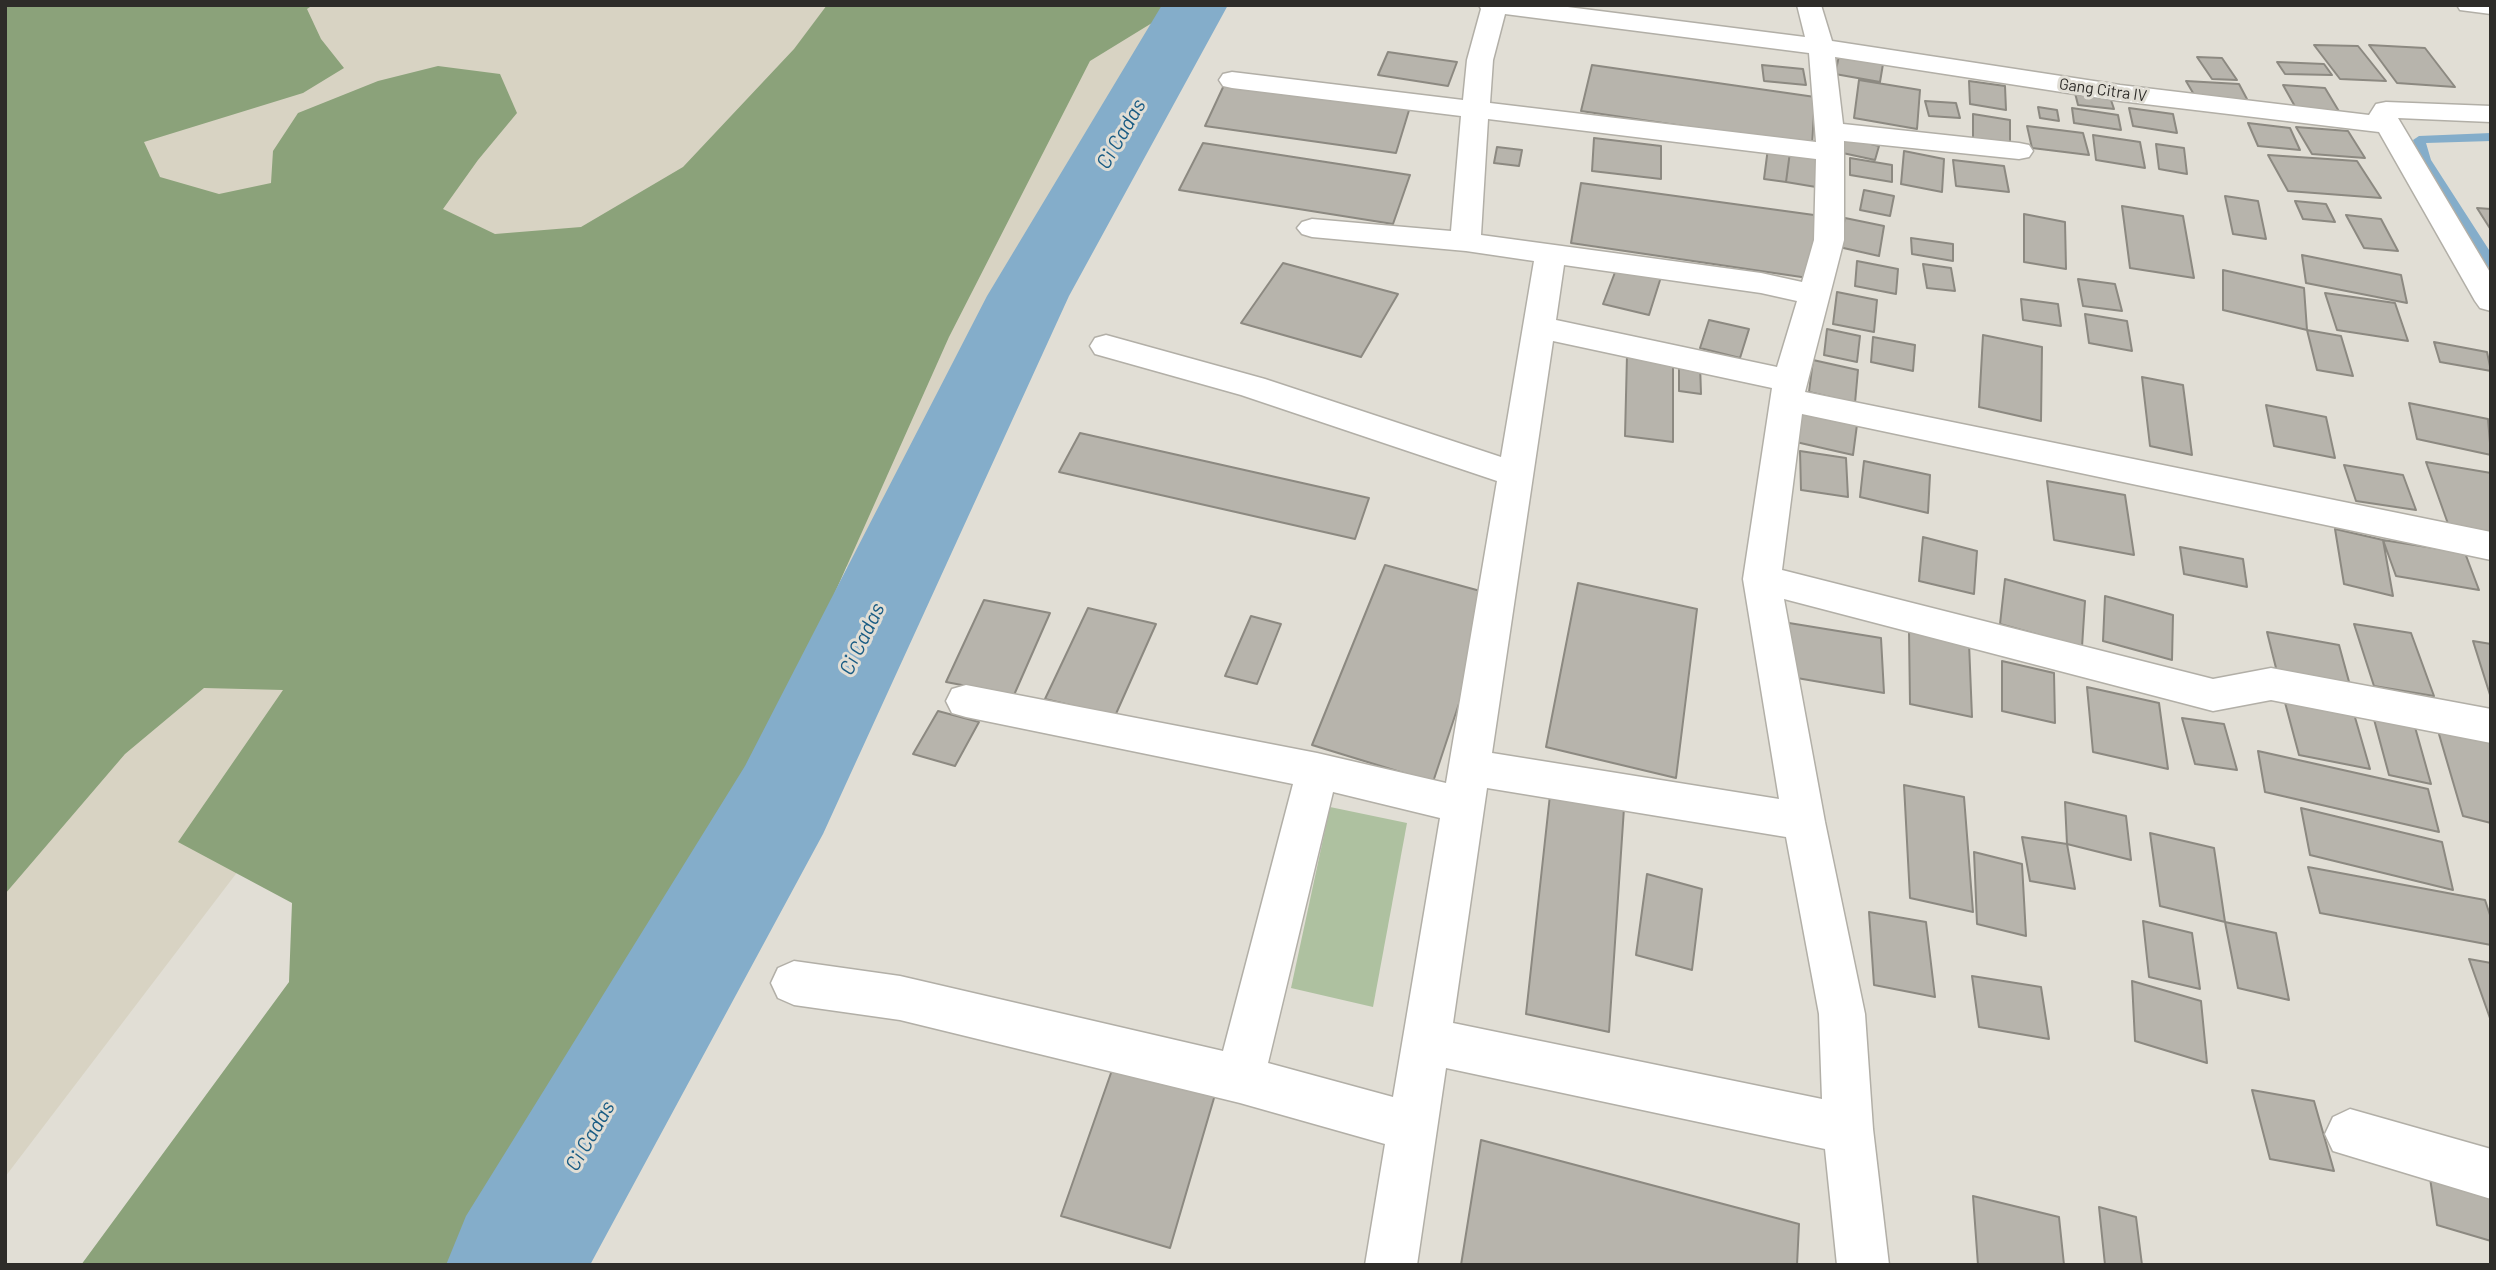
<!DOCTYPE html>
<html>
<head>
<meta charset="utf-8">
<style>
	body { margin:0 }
	#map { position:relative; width:2496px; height:1270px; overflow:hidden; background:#e1ded5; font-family:Barlow,sans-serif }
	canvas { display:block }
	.frame { position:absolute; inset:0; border:7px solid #2e2c29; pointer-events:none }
</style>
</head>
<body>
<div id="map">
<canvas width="2496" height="1270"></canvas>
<div class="frame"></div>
</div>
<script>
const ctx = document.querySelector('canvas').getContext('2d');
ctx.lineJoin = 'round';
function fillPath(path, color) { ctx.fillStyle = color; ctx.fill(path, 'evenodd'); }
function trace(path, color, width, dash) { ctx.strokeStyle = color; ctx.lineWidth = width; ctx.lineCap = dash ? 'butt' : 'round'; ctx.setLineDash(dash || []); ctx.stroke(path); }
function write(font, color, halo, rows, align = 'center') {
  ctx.font = font + ' Barlow,sans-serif'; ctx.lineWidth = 6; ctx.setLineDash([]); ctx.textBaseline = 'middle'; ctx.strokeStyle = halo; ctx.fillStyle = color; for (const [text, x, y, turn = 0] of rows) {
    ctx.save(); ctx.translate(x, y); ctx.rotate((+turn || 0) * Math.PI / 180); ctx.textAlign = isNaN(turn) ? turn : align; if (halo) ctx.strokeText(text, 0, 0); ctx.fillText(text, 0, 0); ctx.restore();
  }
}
fillPath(new Path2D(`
	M 5,5 L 1190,5 L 1052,264 L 914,581 L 523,497 L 5,1177 Z`), '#d8d3c3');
fillPath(new Path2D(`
	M 1330,807 L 1407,823 L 1373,1007 L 1291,988 Z`), '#aec1a0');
fillPath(new Path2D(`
	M 5,5 L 313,5 L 307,9 L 321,39 L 344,68 L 303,93 L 144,142 L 160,177 L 219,194 L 271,183 L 273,151 L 298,113 L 378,81 L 438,66 L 500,74 L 517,113 L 478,160 L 443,209 L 495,234 L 581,227 L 683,167 L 794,49 L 827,5 L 1171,5 L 1165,15 L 1090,61 L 949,337 L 808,653 L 632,988 L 469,1265 L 81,1265 L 289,982 L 292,903 L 178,842 L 283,690 L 204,688 L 125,754 L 5,894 Z`), '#8ba27a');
fillPath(new Path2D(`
	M 2491,133 L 2491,141 L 2426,143 L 2431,160 L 2491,253 L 2491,268 L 2486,267 L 2419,160 L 2413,140 L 2419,136 Z`), '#84adca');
fillPath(new Path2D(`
	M 1162,5 L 1228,5 L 1069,296 L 823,834 L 590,1265 L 446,1265 L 466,1216 L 745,766 L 987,296 Z`), '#84adca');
const building = new Path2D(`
	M 2314,45 L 2358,46 L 2386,81 L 2340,79 Z
	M 2369,45 L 2425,48 L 2455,87 L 2397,83 Z
	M 1388,52 L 1457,62 L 1448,86 L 1378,75 Z
	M 1839,56 L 1883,64 L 1880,82 L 1835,74 Z
	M 2197,57 L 2222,58 L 2237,80 L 2212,79 Z
	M 2277,62 L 2324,64 L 2332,75 L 2285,74 Z
	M 1592,65 L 1815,97 L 1812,145 L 1581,111 Z
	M 1762,65 L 1803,69 L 1806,85 L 1764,81 Z
	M 1859,80 L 1920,90 L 1917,129 L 1854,118 Z
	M 1969,81 L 2005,86 L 2006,110 L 1970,104 Z
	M 2186,81 L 2239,84 L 2248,101 L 2196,98 Z
	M 1225,83 L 1410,107 L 1396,153 L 1205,126 Z
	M 2283,85 L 2325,88 L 2340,113 L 2297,110 Z
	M 2075,93 L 2110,97 L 2114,109 L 2078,105 Z
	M 1925,101 L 1956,103 L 1960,118 L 1929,116 Z
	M 2038,107 L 2057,110 L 2059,121 L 2040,118 Z
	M 2072,108 L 2118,115 L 2121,130 L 2074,123 Z
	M 2129,108 L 2173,114 L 2177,133 L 2133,126 Z
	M 1973,114 L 2010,120 L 2010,147 L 1973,141 Z
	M 2248,123 L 2290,128 L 2300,150 L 2258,146 Z
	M 2027,126 L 2083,133 L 2089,155 L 2032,148 Z
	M 2296,127 L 2348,131 L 2365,158 L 2312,154 Z
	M 2093,135 L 2140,142 L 2145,168 L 2096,160 Z
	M 1842,137 L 1879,146 L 1875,160 L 1838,152 Z
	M 1594,138 L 1661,146 L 1661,179 L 1592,171 Z
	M 1203,143 L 1410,175 L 1393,224 L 1179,190 Z
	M 2156,144 L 2184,148 L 2187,174 L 2159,169 Z
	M 1497,147 L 1522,150 L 1519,166 L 1494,163 Z
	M 1768,148 L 1790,152 L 1786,182 L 1764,179 Z
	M 1904,151 L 1944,159 L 1942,192 L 1901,184 Z
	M 1790,152 L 1825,158 L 1822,188 L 1786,182 Z
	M 2268,155 L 2357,161 L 2381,198 L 2288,191 Z
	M 1850,158 L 1892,165 L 1892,182 L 1850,175 Z
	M 1953,160 L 2004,166 L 2009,192 L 1956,186 Z
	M 1581,183 L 1814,215 L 1815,279 L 1571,243 Z
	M 1864,190 L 1894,196 L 1890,216 L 1860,210 Z
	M 2225,196 L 2258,201 L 2266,239 L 2233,234 Z
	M 2295,201 L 2326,204 L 2335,222 L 2303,219 Z
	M 2122,206 L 2183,216 L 2194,278 L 2130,268 Z
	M 2477,208 L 2491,209 L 2491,230 Z
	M 2024,214 L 2065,222 L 2066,269 L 2024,262 Z
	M 2346,215 L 2381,219 L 2398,251 L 2364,248 Z
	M 1845,218 L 1884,226 L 1879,256 L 1839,247 Z
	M 1911,238 L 1953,244 L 1953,261 L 1912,254 Z
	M 2302,255 L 2401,275 L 2407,303 L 2306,283 Z
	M 1857,261 L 1898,269 L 1896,294 L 1855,286 Z
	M 1283,263 L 1398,294 L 1361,357 L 1241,323 Z
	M 1923,264 L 1951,268 L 1955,291 L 1927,288 Z
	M 1617,267 L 1661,277 L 1649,315 L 1603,304 Z
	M 2223,270 L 2304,288 L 2307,330 L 2223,310 Z
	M 2078,279 L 2115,284 L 2122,311 L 2083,306 Z
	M 1837,292 L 1877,300 L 1874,332 L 1833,324 Z
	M 2325,293 L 2395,303 L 2408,341 L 2337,330 Z
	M 2021,299 L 2058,304 L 2061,326 L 2023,320 Z
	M 2085,314 L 2127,321 L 2132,351 L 2089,343 Z
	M 1709,320 L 1749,329 L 1740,358 L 1700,348 Z
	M 1827,329 L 1860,336 L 1857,362 L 1824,355 Z
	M 2307,330 L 2341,336 L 2353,376 L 2317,370 Z
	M 1983,335 L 2042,347 L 2041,421 L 1979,407 Z
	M 1873,337 L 1915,345 L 1913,371 L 1871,362 Z
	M 2434,342 L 2487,352 L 2491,371 L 2440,362 Z
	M 1627,355 L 1673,361 L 1673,442 L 1625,436 Z
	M 1813,360 L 1858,370 L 1855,403 L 1809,392 Z
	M 1679,362 L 1700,364 L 1701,394 L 1679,391 Z
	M 2142,377 L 2183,385 L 2192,455 L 2150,446 Z
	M 2409,403 L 2488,419 L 2491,455 L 2417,439 Z
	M 1802,405 L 1858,417 L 1853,455 L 1796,442 Z
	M 2266,405 L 2326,417 L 2335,458 L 2274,446 Z
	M 1080,433 L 1369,498 L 1355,539 L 1059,472 Z
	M 1800,451 L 1846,458 L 1848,497 L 1801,490 Z
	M 1864,461 L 1930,475 L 1928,513 L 1860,497 Z
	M 2426,462 L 2491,473 L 2491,541 L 2452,535 Z
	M 2344,465 L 2403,475 L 2416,510 L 2356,501 Z
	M 2047,481 L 2125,495 L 2134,555 L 2054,540 Z
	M 2335,529 L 2383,540 L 2393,596 L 2344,584 Z
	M 1923,537 L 1977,551 L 1974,594 L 1919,581 Z
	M 2383,540 L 2465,553 L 2479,590 L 2396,576 Z
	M 2180,547 L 2243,559 L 2247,587 L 2184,574 Z
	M 1385,565 L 1495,595 L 1433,782 L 1312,745 Z
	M 2005,579 L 2085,601 L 2082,647 L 2000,624 Z
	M 1578,583 L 1697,609 L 1676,778 L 1546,747 Z
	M 2105,596 L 2173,615 L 2172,660 L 2103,641 Z
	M 984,600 L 1050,613 L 1014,695 L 946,682 Z
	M 1088,608 L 1156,624 L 1115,716 L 1045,699 Z
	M 1251,616 L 1281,624 L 1257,684 L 1225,676 Z
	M 1789,623 L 1881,638 L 1884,693 L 1791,677 Z
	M 2354,624 L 2411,633 L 2434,696 L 2374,686 Z
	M 1909,631 L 1969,643 L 1972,717 L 1910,704 Z
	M 2267,632 L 2339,645 L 2351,689 L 2278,676 Z
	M 2473,641 L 2491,644 L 2491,698 Z
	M 2002,661 L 2054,673 L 2055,723 L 2002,711 Z
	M 2087,687 L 2159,703 L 2168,769 L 2093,752 Z
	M 2283,695 L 2352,707 L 2370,769 L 2299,755 Z
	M 938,711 L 979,722 L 955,766 L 913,754 Z
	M 2372,712 L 2413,720 L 2431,784 L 2389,775 Z
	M 2182,718 L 2224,724 L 2237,770 L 2195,764 Z
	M 2436,724 L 2491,735 L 2491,823 L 2463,816 Z
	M 2258,751 L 2428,789 L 2439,832 L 2265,792 Z
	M 1904,785 L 1964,797 L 1973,912 L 1910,898 Z
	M 1550,795 L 1624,808 L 1609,1032 L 1526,1014 Z
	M 2065,802 L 2126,816 L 2131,860 L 2067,844 Z
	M 2301,808 L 2442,842 L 2453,890 L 2310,855 Z
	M 2150,833 L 2214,848 L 2225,922 L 2160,906 Z
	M 2022,837 L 2067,844 L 2075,889 L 2030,881 Z
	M 1974,852 L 2022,864 L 2026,936 L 1977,924 Z
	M 2308,867 L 2485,900 L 2491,918 L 2491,945 L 2320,913 Z
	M 1647,874 L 1702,889 L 1692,970 L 1636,955 Z
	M 1869,912 L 1926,922 L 1935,997 L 1874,985 Z
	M 2143,921 L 2192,933 L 2200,989 L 2149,977 Z
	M 2225,922 L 2276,933 L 2289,1000 L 2238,988 Z
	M 2469,959 L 2491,963 L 2491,1021 Z
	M 1972,976 L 2041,987 L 2049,1039 L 1979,1027 Z
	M 2132,981 L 2201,1001 L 2207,1063 L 2135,1041 Z
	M 1118,1053 L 1219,1081 L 1170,1248 L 1061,1216 Z
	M 2252,1090 L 2314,1101 L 2334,1171 L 2270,1159 Z
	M 1481,1140 L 1799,1224 L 1797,1265 L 1461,1265 Z
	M 2427,1158 L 2491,1178 L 2491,1241 L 2437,1225 Z
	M 1973,1196 L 2059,1217 L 2064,1265 L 1978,1265 Z
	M 2099,1207 L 2136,1217 L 2142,1265 L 2105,1265 Z`);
fillPath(building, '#b7b4ac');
trace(building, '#8c8981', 2);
const street = new Path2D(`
	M 1479,5 L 1552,5 L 1805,37 L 1797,5 L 1821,5 L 1832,41 L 2120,85 L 2369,115 L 2376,104 L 2386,102 L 2491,106 L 2491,122 L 2398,118 L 2491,274 L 2491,311 L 2480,308 L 2475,301 L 2379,132 L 2120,101 L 1835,57 L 1843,124 L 2019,143 L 2029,145 L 2033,151 L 2029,157 L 2019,159 L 1844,141 L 1844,240 L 1805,392 L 2491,532 L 2491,560 L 1802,414 L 1782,570 L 2213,679 L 2271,668 L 2491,709 L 2491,743 L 2271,700 L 2213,711 L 1784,599 L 1825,822 L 1865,1014 L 1873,1129 L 1889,1265 L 1837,1265 L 1825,1149 L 1446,1068 L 1417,1265 L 1365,1265 L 1385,1144 L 1240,1103 L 900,1020 L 794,1005 L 778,998 L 771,983 L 778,968 L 794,961 L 900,976 L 1223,1051 L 1293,784 L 966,717 L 952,713 L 946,701 L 952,689 L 966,685 L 1317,753 L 1446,783 L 1497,481 L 1241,395 L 1095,354 L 1090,346 L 1095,338 L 1106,335 L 1265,379 L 1501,457 L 1534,261 L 1466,251 L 1312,237 L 1302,234 L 1297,228 L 1302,222 L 1312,219 L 1451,231 L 1461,116 L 1232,88 L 1223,86 L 1219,80 L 1223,74 L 1232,72 L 1463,100 L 1467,60 L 1481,9 ZM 1505,14 L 1809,53 L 1816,142 L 1490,103 L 1493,60 ZM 1488,119 L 1816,159 L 1814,240 L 1802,282 L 1761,273 L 1481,235 ZM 1564,265 L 1761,293 L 1797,301 L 1777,367 L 1556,320 ZM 1553,341 L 1772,388 L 1743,579 L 1779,799 L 1492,753 ZM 1487,788 L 1786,837 L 1819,1014 L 1822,1099 L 1453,1023 ZM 1333,792 L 1440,818 L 1393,1097 L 1268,1063 Z
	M 2457,5 L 2491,5 L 2491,14 L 2460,10 Z
	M 2350,1109 L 2491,1149 L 2491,1199 L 2333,1151 L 2325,1134 L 2333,1117 Z`);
trace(street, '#b2afa7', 3);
fillPath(street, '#fff');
write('16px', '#2e2c29', '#e1ded5', [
	["Gang Citra IV",2103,90,8]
]);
write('italic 21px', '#185b83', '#e1ded5', [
	["Ci Cadas",1121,134,-60],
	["Ci Cadas",862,639,-64],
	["Ci Cadas",590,1136,-60]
]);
</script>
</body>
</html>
